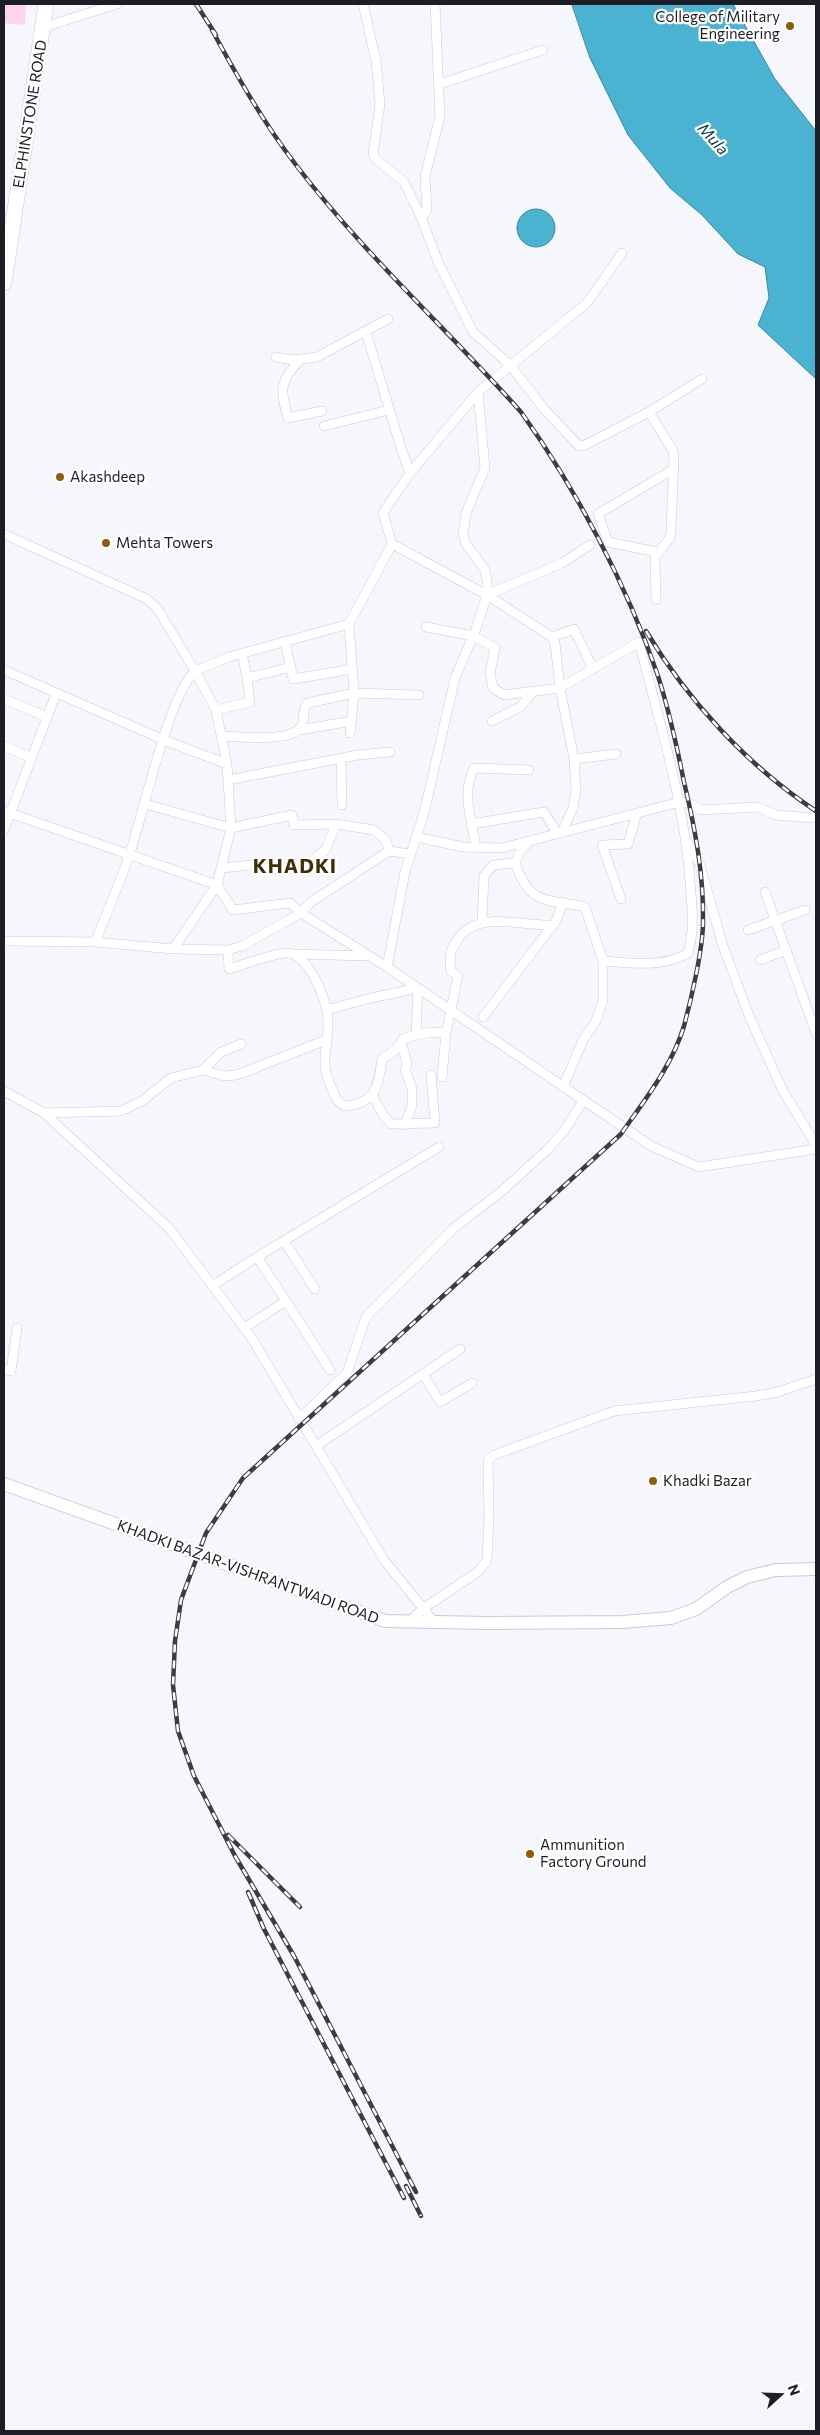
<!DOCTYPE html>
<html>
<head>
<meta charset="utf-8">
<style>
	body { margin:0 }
	#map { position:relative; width:820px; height:2435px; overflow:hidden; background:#f6f7fc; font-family:Commissioner,sans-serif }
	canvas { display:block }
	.frame { position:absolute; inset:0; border:5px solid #1d1d26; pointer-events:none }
	.north { position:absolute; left:755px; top:2370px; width:50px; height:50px; -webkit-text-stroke:4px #fff; paint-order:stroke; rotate:70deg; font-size:14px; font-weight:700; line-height:20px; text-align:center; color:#1d1d26 }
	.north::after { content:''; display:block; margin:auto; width:18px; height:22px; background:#1d1d26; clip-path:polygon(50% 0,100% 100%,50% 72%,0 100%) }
</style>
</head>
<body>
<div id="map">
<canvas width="820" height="2435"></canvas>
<div class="frame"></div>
<div class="north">N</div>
</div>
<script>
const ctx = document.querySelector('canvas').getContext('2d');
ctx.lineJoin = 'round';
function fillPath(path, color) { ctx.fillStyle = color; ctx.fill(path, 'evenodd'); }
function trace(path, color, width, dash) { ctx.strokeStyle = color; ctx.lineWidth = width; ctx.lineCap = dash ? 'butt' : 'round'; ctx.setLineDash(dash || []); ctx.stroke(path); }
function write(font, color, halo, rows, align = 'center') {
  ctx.font = font + ' Commissioner,sans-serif'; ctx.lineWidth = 4.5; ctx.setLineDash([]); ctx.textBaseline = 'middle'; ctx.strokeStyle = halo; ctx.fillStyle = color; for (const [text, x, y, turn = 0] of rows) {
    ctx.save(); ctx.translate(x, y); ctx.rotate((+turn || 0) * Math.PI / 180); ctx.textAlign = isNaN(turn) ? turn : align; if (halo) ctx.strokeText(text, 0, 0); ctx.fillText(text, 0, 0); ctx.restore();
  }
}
fillPath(new Path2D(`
	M 4,4 L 26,4 L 25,25 L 4,23 Z`), '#fdd4ed');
const water = new Path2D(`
	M 572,4 L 733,4 L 775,79 L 816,131 L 816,379 L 758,325 L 769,298 L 765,267 L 738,254 L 702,215 L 670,188 L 628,135 L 590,58 Z
	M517 228a19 19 0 1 1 38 0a19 19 0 1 1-38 0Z`);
fillPath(water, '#4bb3d2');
trace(water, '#3d869e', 1);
const street = new Path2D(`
	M 363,4 L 376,61 L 380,104 L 373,155 L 376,159 L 404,182 L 421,217 L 438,262 L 473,332 L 510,365 L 545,410 L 579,446 L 585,445 L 649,412 L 673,451 L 674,458 L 671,530 L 670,538 L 655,557 L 656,600
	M 44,27 L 117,4
	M 440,84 L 543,50
	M 421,217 L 427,211 L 425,177 L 440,116 L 435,4
	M 366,332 L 401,448 L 410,473
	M 276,357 L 293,360 L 317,357 L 388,319
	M 300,360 C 279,382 280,389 288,418 L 322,411
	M 649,412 L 702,379
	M 324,426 L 389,410
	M 4,534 L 147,599 L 157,608 L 195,671 L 229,657 L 349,624 L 392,544 L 383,513 L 410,473 L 478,392 L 587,303 L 622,253
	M 392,544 L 487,595 L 552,637 L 555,643 L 560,688 L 574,759 L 576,789 L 573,808 L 562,832
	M 657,552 L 608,542 L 598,514 L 674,469
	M 487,595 L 562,563 L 590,545
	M 349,624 L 354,693 L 350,733
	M 426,627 L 474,636 L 495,648 L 490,673 L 493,688 L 504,695 L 560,688 L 639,642 C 659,721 684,800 690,881 C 692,906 695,929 688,953 C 663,968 631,963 603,961 L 603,1000 L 596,1021 L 583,1040 L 563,1087
	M 552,637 L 574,629 L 593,669
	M 285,641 L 293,679 L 353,669
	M 242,653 L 247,678 L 291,667
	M 4,670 L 164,740 L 227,764
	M 4,699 L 47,717
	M 216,710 L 250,702 L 247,678
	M 492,721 L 520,707 L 533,692
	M 299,730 L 352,721
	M 222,736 C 240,736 287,743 300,728 C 307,721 300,711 308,703 L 354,693 L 419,695
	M 4,746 L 32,758
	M 341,759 L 342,805
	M 574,759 L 616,754
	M 228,780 L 358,755 L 390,752
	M 145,804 L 231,828 L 292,815 L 294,825 L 336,824 L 374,830 L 386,840 L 389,851 L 410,854
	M 4,811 L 217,885 L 233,910 L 290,903 L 301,913 L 311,902 L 389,851
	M 471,824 L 544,812 L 557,833
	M 4,830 L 56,694
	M 416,837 L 463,847 L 502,848 L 680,802 L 689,803 L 701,810 L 757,807 L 776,815 L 812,818
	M 528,843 L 521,850 L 515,863 C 531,907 545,898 585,907 L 603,961
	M 688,843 L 699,862 L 723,946 L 750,1018 L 783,1091 L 816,1145
	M 476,847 C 472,821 461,794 474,768 L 529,770
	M 221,868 L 253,865 L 257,868 L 279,869 L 310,863 L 326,849 L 336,824
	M 765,892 L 816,1033
	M 621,899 L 602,845 L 628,844 L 637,813
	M 482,922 L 484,876 L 493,865 L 515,863
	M 748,930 L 805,910
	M 4,941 L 95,942 L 173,949 L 228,950 L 242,946 L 301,913 L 387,967 L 651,1146 L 699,1167 L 816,1149
	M 95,942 C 107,913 120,883 130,853 C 143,814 169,695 195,671 L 216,710 L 227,764 L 231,828 L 217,885 L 173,949
	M 228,950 L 229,969 C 242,965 277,952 288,953 C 310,956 328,1002 328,1022 C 329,1050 318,1059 332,1089 C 335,1096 337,1103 345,1106 C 377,1103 378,1086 382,1059 L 396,1049 L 404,1038 L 430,1032 L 446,1033
	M 293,954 L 368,956
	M 760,960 L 786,950
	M 387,967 L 405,872 L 424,813 L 455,678 L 476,629 L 487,595 L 487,580 L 485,570 L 466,544 L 463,534 L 466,513 L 485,468 L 478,392
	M 326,1010 L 371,998 L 418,988 L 416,1034
	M 483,1017 L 556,921 L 563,902
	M 401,1042 L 407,1063 L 405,1070 L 412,1088 L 412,1106 L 405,1125
	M 241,1044 L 221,1052 L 203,1070 L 224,1076 L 237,1075 L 326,1040
	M 442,1077 L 446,1033 L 458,976 L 451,971 C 449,957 450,950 458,939 C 479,909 522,927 553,925
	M 4,1091 L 44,1113 L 169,1228 L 251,1337 L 384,1560 L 435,1623
	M 373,1096 L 383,1115 L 391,1124 L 435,1123 L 431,1075
	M 44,1113 L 121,1111 L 142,1101 L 171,1078 L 203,1070
	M 284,1241 L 315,1289
	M 257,1257 L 439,1147
	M 212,1286 L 257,1257 L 286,1301 L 244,1328
	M 286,1301 L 330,1370
	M 4,1369 L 11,1371 L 17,1328
	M 423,1374 L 440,1402 L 472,1383
	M 299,1419 L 347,1373 L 366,1317 L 453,1229 L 503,1190 L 547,1150 L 564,1131 L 583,1101
	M 316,1446 L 460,1349
	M 409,1622 L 424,1608 L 479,1571 L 487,1560 L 489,1518 L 488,1460 L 494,1455 L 614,1411 L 756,1396 L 778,1392 L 816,1379`);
const secondary = new Path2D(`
	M 4,1484 L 385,1621 L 487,1623 L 622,1622 L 671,1618 L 696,1609 L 727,1587 L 747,1577 L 776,1570 L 816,1569`);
const primary = new Path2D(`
	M 4,283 L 46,4`);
trace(street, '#c7c9e2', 10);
trace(secondary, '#c7c9e2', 14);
trace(primary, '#c7c9e2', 16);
trace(street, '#fff', 9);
trace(secondary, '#fff', 12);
trace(primary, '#fff', 15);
const rail = new Path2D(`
	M 196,4 L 216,35
	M 212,30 C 237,76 263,122 296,165 C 363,253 447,329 521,412 C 576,489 627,585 658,676 C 669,710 677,747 684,782 C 695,828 704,875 703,922 C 703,949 691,1000 684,1026 C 672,1066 644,1101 621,1134 L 243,1478 L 206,1533 L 181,1600 L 175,1641 L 173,1685 L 178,1731 L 194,1776 L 235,1856 L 294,1956 L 416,2192
	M 646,631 C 688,701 748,766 816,811
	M 228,1835 L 300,1907
	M 248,1892 L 264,1929 L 404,2198
	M 406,2186 L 421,2216`);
trace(rail, '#3c3c44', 4.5);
trace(rail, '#fff', 2.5, [8]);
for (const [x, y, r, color] of [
	[790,26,5,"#8f5d0a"],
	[60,477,5,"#8f5d0a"],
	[106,543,5,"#8f5d0a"],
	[653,1481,5,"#8f5d0a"],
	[530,1854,5,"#8f5d0a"]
]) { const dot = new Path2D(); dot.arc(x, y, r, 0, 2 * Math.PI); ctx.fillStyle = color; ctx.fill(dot); trace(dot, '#fff', 2); }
write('15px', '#1d1d26', '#fff', [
	["College of Military",780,17,"right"],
	["Engineering",780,34,"right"],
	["Akashdeep",70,477],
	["Mehta Towers",116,543],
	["Khadki Bazar",663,1481],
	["Ammunition",540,1845],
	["Factory Ground",540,1862]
], 'left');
write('15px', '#1d1d26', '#fff', [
	["ELPHINSTONE ROAD",30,114,-81],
	["KHADKI BAZAR-VISHRANTWADI ROAD",248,1572,20]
]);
write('italic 16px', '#043643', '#fff', [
	["Mula",713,139,48]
]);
ctx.letterSpacing = '1px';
write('bold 20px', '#442c08', '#fff', [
	["KHADKI",295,866]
]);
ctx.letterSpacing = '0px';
</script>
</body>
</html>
